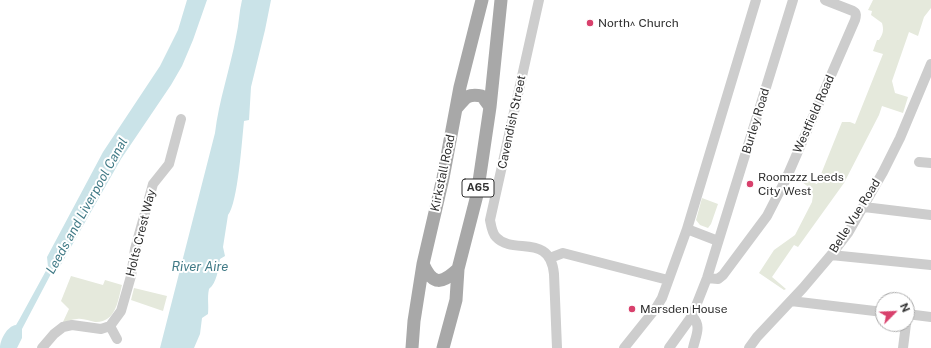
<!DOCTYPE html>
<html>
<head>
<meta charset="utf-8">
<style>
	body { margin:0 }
	#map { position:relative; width:931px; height:348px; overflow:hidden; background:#fff; font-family:"Public Sans",sans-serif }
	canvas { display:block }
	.north { position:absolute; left:875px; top:292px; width:40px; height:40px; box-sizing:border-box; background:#fff; border:1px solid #acacac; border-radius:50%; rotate:66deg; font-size:11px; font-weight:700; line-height:16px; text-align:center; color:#303030 }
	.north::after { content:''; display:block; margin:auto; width:14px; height:18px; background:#d8406c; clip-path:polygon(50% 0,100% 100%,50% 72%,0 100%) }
</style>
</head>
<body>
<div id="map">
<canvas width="931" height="348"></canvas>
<div class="north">N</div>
</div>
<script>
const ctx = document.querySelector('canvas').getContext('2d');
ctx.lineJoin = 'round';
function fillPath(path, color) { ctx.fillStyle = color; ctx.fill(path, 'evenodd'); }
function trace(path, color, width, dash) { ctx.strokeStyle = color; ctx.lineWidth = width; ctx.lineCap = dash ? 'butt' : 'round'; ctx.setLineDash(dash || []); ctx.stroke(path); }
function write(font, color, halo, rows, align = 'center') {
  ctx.font = font + ' "Public Sans",sans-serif'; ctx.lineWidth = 4; ctx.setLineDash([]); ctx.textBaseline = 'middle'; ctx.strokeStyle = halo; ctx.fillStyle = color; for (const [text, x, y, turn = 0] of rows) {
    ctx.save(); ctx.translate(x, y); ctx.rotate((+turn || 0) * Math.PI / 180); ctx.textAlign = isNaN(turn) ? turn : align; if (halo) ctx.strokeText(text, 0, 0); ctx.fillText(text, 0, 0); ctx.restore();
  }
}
fillPath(new Path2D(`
	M 873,0 L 931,0 L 931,8 L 924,17 L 918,36 L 909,32 L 892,81 L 895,93 L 908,97 L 903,113 L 882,106 L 879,115 L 844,183 L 798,247 L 794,245 L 772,277 L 786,289 L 784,290 L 759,273 L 774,250 L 795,235 L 812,202 L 813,195 L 810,188 L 798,179 L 799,177 L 817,184 L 842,122 L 850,122 L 855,124 L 883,54 L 873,51 L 877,40 L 879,40 C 883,34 884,30 882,23 L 871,15 L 872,11 L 868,10 Z
	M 702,198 L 718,204 L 711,224 L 708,228 L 700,225 L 696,220 Z
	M 71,276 L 103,285 L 105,280 L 122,285 C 118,300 116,323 95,322 C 89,321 83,318 77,319 C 72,319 66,322 62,324 L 69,309 L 61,301 Z
	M 134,288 L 167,296 L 163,311 L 131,300 Z`), '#e5e9dc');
fillPath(new Path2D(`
	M 187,0 L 207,0 L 193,40 L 182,66 L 171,85 L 121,159 L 59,268 L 53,270 L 22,329 L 22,338 L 17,348 L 0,348 C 0,340 7,326 16,325 L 19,320 L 48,267 L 47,257 L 103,152 L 160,66 L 178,30 Z
	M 242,0 L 271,0 L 265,30 L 251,87 L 249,120 L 244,121 C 242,139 238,203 228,215 L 223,247 L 225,256 L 220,259 C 218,270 217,282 209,289 C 207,298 209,305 208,314 L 202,318 L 200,334 L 194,348 L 160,348 L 215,133 C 219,100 230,69 236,37 C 239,24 239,12 242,0 Z`), '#cae3e8');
trace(new Path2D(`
	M 539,0 L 490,220 C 491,225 492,233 496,237 C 513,256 550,232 554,274 L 557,348
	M 919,162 L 931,163
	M 864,207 L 931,215
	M 687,229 L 718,241
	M 831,255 L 931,265
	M 550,258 L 563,253 L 668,280
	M 707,278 L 718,279 L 723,275 L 767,216 L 786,179 L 855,20 C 856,16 857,13 853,11 L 825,0
	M 791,301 L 883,312
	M 907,314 L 931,317
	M 692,316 C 702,326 696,335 693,348
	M 110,326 L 117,339
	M 42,348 L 54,334 L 63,327 L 72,325 L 101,329 L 110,326 L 121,311 L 131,276 L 135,249 L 153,184 L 169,164 L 181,119
	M 624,348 L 656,308 L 662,298 L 687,229 L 756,0
	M 669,348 L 692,316 L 707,278 L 793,0
	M 749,348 L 757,337 L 803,288 L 831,255 L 848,233 L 883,172 L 900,138 L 931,64
	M 903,348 L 906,324`), '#cdcdcd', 10);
trace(new Path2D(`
	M 456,109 C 465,98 467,93 482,96 L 490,107
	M 423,264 C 433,286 442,284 458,269
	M 412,348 L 414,321 L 423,264 L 443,178 L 460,87 L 482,0
	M 443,348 L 456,300 L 458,269 L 477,195 L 490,107 L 501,0`), '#a8a8a8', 13);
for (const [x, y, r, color] of [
	[590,23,4,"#d8406c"],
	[750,184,4,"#d8406c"],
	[632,309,4,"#d8406c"]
]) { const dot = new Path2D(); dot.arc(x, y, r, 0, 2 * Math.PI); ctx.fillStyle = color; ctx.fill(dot); trace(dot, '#fff', 1.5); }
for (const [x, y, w] of [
	[478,188,32]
]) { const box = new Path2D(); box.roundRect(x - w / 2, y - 9, w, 18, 3); ctx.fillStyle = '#fff'; ctx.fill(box); trace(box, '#303030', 1); }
write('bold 11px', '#303030', null, [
	["A65",478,188]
]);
write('12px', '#303030', '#fff', [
	["North^ Church",598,23],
	["Roomzzz Leeds",758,177],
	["City West",758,191],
	["Marsden House",640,309]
], 'left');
write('12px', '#303030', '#fff', [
	["Westfield Road",814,114,-66],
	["Burley Road",756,121,-73],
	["Cavendish Street",512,122,-78],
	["Kirkstall Road",443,173,-78],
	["Belle Vue Road",855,216,-58],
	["Holts Crest Way",141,233,-76]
]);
write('italic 13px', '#407a86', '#fff', [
	["Leeds and Liverpool Canal",87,206,-61],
	["River Aire",200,267]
]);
</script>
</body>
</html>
